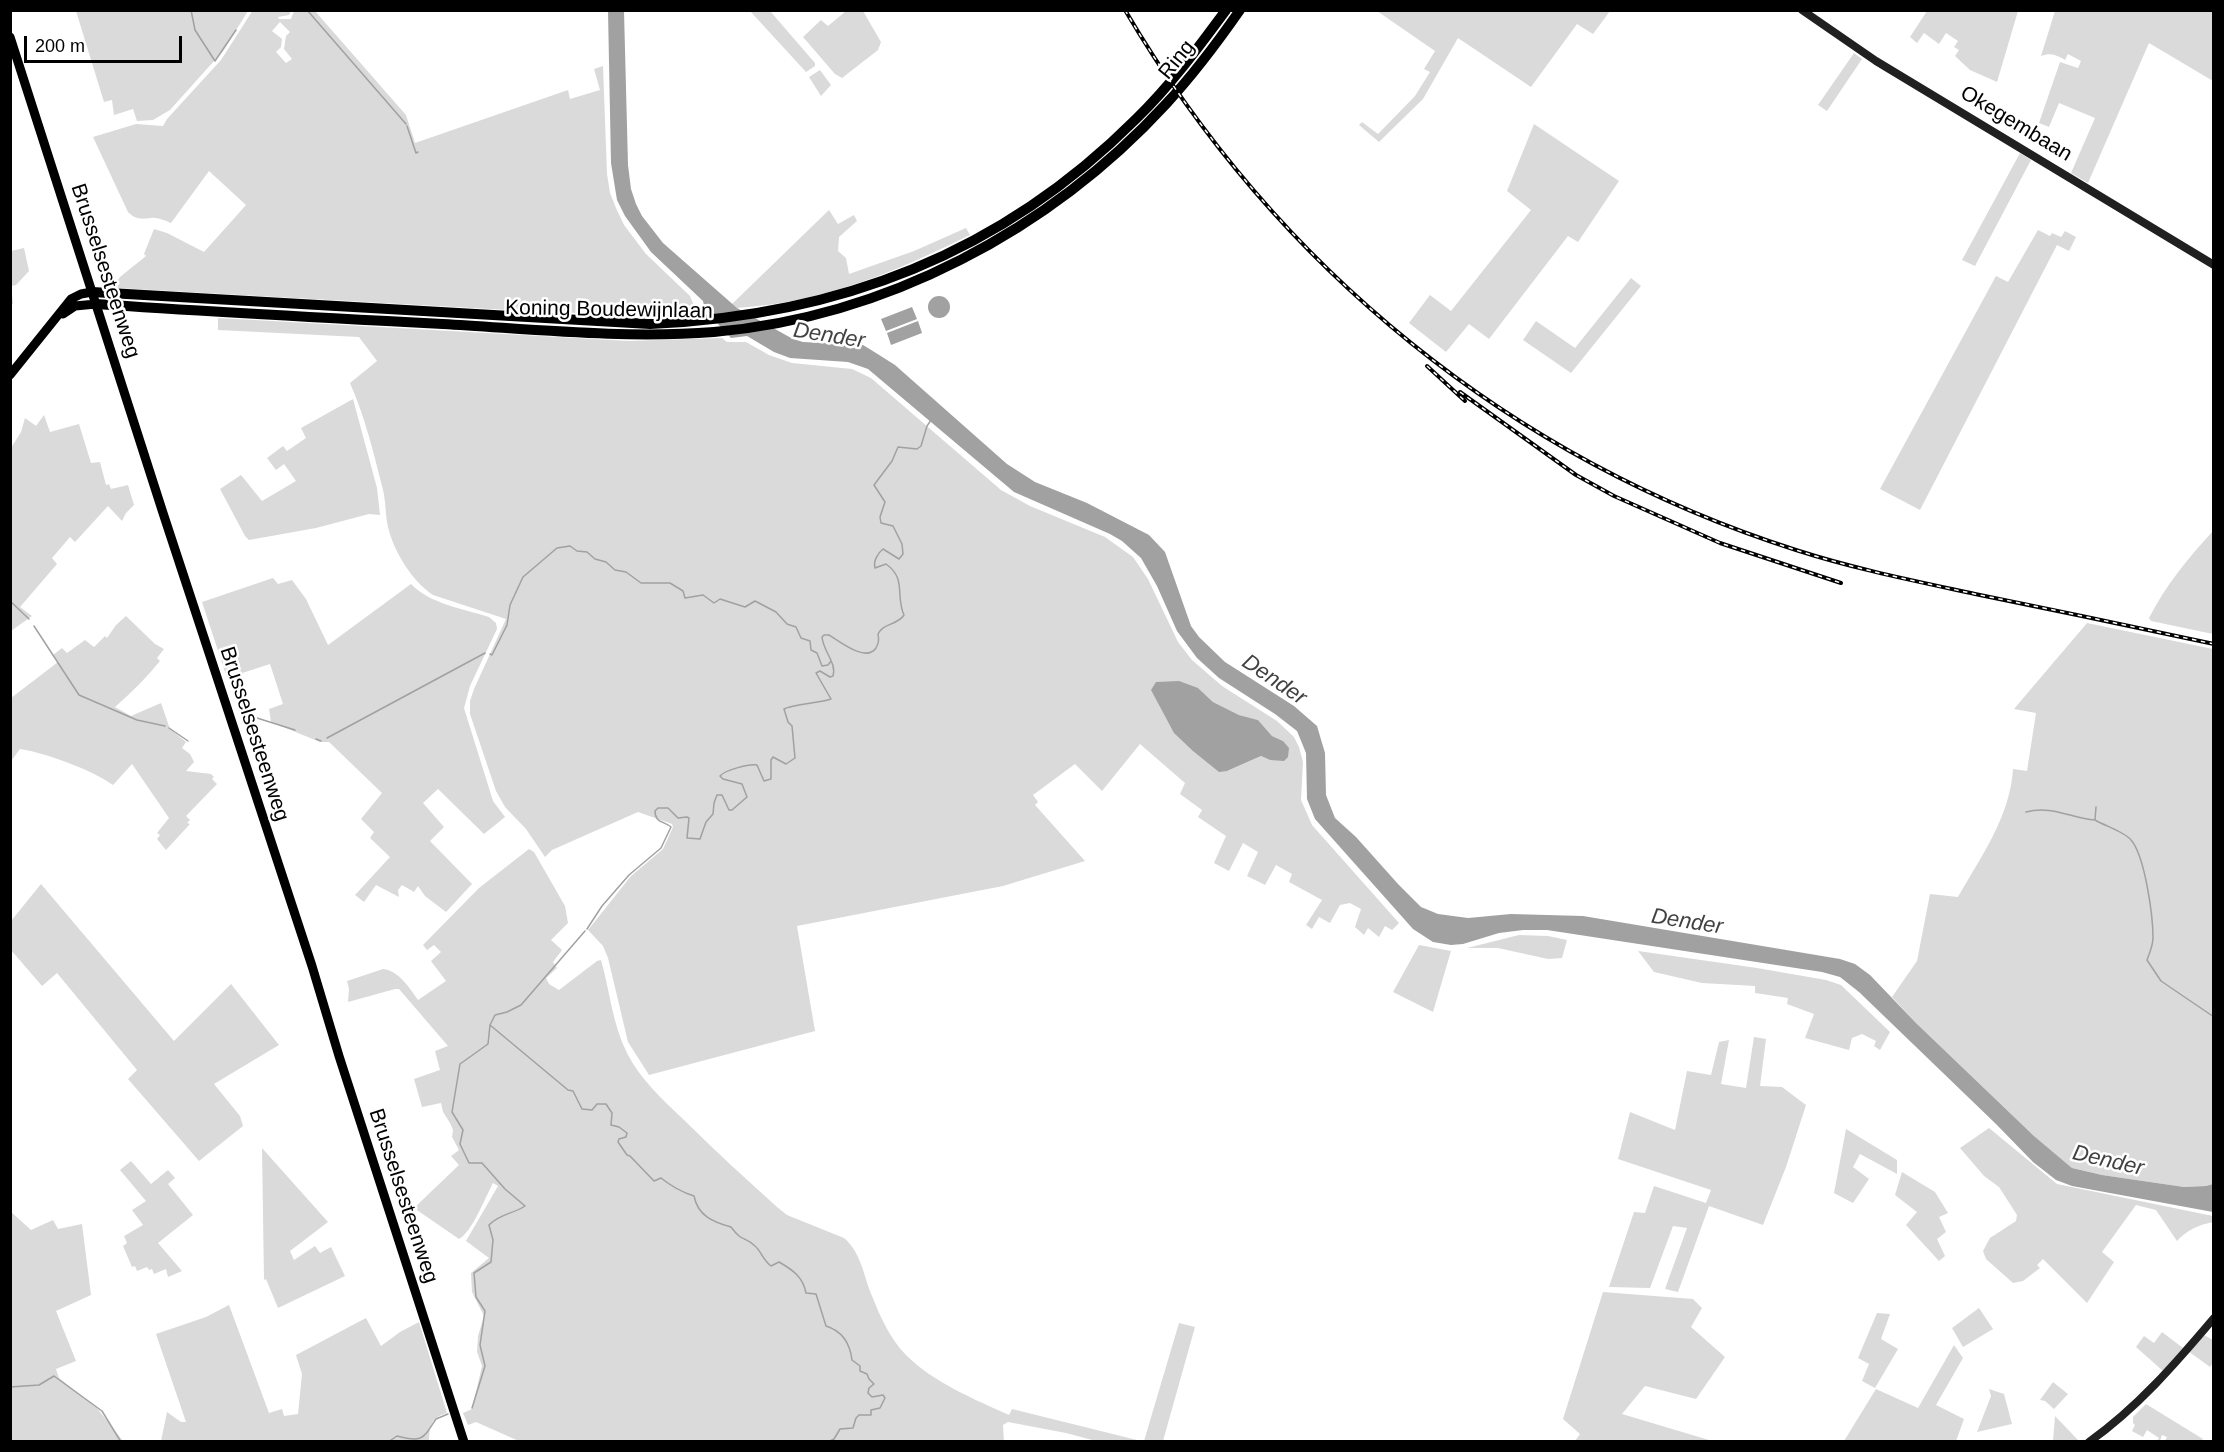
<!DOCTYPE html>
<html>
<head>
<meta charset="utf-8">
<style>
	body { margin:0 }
	#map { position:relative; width:2224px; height:1452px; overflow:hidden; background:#fff; font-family:Arial,sans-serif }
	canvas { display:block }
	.frame { position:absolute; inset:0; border:12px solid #000; pointer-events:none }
	.scale { position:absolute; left:24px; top:36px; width:158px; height:27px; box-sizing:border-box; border:3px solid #000; border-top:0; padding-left:8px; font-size:18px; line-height:21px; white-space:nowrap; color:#000; -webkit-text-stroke:4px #fff; paint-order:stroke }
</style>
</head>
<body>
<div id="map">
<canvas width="2224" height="1452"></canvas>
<div class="frame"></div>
<div class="scale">200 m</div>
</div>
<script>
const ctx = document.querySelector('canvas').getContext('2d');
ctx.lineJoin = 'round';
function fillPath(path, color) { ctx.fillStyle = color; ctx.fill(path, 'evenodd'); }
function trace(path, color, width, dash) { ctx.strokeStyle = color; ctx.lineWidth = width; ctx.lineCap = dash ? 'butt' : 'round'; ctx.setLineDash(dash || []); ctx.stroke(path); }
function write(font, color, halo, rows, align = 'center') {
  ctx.font = font + ' Arial,sans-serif'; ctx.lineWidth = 5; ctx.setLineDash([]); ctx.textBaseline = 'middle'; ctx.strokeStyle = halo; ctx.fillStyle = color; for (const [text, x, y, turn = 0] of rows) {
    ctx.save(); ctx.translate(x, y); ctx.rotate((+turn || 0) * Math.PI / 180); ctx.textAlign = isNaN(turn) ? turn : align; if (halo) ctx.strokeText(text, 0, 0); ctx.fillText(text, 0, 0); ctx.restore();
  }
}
fillPath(new Path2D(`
	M 253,10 L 291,11 L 289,15 L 278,17 L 279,19 L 291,19 L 294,11 L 315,11 L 406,115 L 415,143 L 568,90 L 570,99 L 600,90 L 594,69 L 603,66 L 607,174 L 610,193 L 616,208 L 624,225 L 646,254 L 690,296 L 697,313 L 663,315 L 544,312 L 117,288 L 115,284 L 120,277 L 146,256 L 144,254 L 154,229 L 167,233 L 204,252 L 246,205 L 209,171 L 171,223 C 166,221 157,217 151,218 C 141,219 136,220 128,212 L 93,137 L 136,124 L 163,126 L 167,119 L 221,60 ZM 280,22 L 290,32 L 286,36 L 284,49 L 292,59 L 286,63 L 276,52 L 281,47 L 282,39 L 272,31 Z
	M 76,11 L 76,10 L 248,11 L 223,51 L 170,110 L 153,120 L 137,121 L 133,109 L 114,115 L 112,100 L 104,102 Z
	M 750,11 L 770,11 L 815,63 L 815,66 L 806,72 Z
	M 846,11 L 863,11 L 881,42 L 878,50 L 842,78 L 835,74 L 803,37 L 821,20 L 828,26 Z
	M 1377,11 L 1610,11 L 1593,34 L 1577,24 L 1531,87 L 1458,38 L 1423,99 L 1379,142 L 1359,125 L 1362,122 L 1378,134 L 1415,96 L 1430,72 L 1424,69 L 1435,51 Z
	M 1927,11 L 2018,11 L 1997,82 L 1970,70 L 1955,56 L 1959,50 L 1954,47 L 1958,41 L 1946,33 L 1939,44 L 1924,33 L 1917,43 L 1910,37 Z
	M 2055,11 L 2213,11 L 2213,81 L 2149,43 L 2088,183 L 2071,173 L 2095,118 L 2059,103 L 2049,127 L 2039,123 L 2060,62 L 2078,68 L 2081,61 L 2068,54 L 2065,60 C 2057,55 2051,52 2041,56 Z
	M 1854,53 L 1862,59 L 1827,111 L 1818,105 Z
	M 820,70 L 831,85 L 821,96 L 809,77 Z
	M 1534,124 L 1619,181 L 1578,242 L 1568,236 L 1489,339 L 1469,324 L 1446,352 L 1409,323 L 1430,295 L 1451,311 L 1531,210 L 1507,191 Z
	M 2020,153 L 2031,160 L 1975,266 L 1962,260 Z
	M 829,210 L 838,224 L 854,215 L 857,221 L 839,237 L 838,251 L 846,258 L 849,274 L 914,251 L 966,228 L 970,235 C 917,261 860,287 801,299 C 780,304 759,306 737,308 L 732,304 Z
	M 2038,230 L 2050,236 L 2052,233 L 2061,237 L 2065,231 L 2076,237 L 2069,251 L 2057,245 L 1920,510 L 1880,489 L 1996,276 L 2008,282 Z
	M 24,248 L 29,271 L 16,285 L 11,286 L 13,304 L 11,303 L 11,251 Z
	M 1631,278 L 1641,286 L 1571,373 L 1523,340 L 1536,321 L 1575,348 Z
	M 218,318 L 629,341 L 722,338 L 727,342 L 746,342 L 769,355 L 792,363 L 852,369 L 871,378 L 1001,490 L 1030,506 L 1105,537 L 1133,557 L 1148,579 L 1178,642 L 1192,660 L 1222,686 L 1277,721 L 1294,737 L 1299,747 L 1303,762 L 1301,800 L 1312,825 L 1399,923 L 1392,930 L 1385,926 L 1379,937 L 1368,928 L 1364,935 L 1355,927 L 1361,909 L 1350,903 L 1340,905 L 1330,923 L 1319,917 L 1312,929 L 1306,925 L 1322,900 L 1289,882 L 1292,874 L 1276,865 L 1265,885 L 1247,876 L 1258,852 L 1243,843 L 1229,871 L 1214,863 L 1226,836 L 1198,817 L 1202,810 L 1180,794 L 1185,783 L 1140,744 L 1102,791 L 1075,764 L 1033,795 L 1038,802 L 1035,805 L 1085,861 L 1003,886 L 797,926 L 815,1031 L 649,1075 L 628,1042 L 608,958 L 603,946 L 588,930 L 631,876 L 663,849 L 673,827 L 672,824 L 638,812 L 552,850 L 545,857 L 526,829 L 505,807 L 496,791 L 470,714 L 470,701 L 474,689 L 506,619 L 433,595 C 412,581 394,552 388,527 C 385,514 386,502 383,490 C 374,454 365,417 350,383 L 377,361 L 359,337 L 218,330 ZM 1198,688 L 1213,702 L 1239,715 L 1258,720 L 1272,736 L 1283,741 L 1270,760 L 1261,756 L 1227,771 Z
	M 353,399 L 377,488 L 380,515 L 369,514 L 316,528 L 249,540 L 245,536 L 220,489 L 241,475 L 262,501 L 296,481 L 284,464 L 276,470 L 267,458 L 283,446 L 287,451 L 306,438 L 301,428 Z
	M 44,415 L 50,432 L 79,424 L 91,463 L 100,462 L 106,485 L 109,484 L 111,489 L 128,485 L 134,505 L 126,513 L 122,521 L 108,506 L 75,542 L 70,537 L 52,558 L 57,564 L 20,607 L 32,616 L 11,631 L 11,448 L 21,432 L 25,418 L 36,426 Z
	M 2213,531 L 2213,634 L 2151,621 L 2149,618 C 2165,586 2189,557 2213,531 Z
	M 273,578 L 278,584 L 292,580 L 306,599 L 328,645 L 411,584 C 430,604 464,609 489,617 L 496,623 L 497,629 L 470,686 L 464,708 L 493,801 L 505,817 L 484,834 L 438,789 L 423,803 L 444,827 L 430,841 L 472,884 L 446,912 L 425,896 L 418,886 L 414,892 L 402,885 L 398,890 L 399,897 L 376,885 L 364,902 L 355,895 L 390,857 L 370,838 L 374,832 L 361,819 L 382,793 L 329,742 L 320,742 L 271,722 L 269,709 L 283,704 L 270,664 L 227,678 L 202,602 Z
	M 126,616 L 155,644 L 164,649 L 157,658 L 160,661 C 146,678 131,693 115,707 L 131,716 L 161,703 L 170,729 L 186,742 L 182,748 L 190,754 L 194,762 L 186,771 L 211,774 L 214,777 L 212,779 L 217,784 L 186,816 L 190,820 L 187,823 L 190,824 L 166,850 L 157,839 L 160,835 L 157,833 L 169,818 L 132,764 L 113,785 C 92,770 46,753 20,749 L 11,761 L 11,698 L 58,662 L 53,655 L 62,648 L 67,653 L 85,640 L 94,647 L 105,636 L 107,638 L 116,625 Z
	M 2087,623 L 2213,649 L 2213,1184 L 2206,1186 L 2184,1187 L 2102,1175 L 2072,1168 L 2034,1136 L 1916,1023 L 1892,997 L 1917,961 L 1930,894 L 1958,897 C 1981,856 2010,817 2013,769 L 2027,771 L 2036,713 L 2014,709 Z
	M 529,849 L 534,852 L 565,906 L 568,923 L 551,940 L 562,950 L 553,962 L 557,968 L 546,978 L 549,984 L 559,990 L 597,961 L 601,960 C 610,991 612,1023 627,1053 C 640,1079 662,1099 683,1119 C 713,1149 745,1178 777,1207 L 787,1215 L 844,1238 C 861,1252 864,1277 872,1296 C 880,1316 890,1339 906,1355 C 934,1383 974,1399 1009,1415 L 1012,1409 L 1141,1441 L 1096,1441 L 1066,1433 L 1008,1422 L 1003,1425 L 1004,1442 L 521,1442 L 476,1422 L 468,1425 L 463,1413 L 472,1409 L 482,1366 L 477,1352 L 478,1336 L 484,1316 L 472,1292 L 471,1273 L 489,1258 L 466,1241 L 498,1186 L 493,1183 C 485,1198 472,1232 459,1239 L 414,1208 L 459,1165 L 451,1156 L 459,1150 L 452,1137 L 453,1130 L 450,1123 L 443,1112 L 441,1103 L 422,1107 L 414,1079 L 440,1070 L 435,1051 L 448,1046 L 399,989 L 395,989 L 348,1002 L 349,989 L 347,981 L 383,969 C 399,971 409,987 418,1000 L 446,981 L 431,961 L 441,952 L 434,945 L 427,950 L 423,945 L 479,888 Z
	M 41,884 L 174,1041 L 231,984 L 279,1045 L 214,1084 L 240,1116 L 243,1126 L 199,1161 L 128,1079 L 137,1070 L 57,973 L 42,986 L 11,950 L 11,921 Z
	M 1519,935 L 1548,936 L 1567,940 L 1562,958 L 1548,959 L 1498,948 L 1467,948 Z
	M 1419,945 L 1451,951 L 1433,1012 L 1393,992 Z
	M 1638,951 L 1757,968 L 1826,980 L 1841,985 L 1890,1032 L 1880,1050 L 1874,1046 L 1876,1041 L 1862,1034 L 1852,1038 L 1849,1050 L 1805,1038 L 1814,1014 L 1787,1004 L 1788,998 L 1755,993 L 1755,986 L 1702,983 L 1654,972 Z
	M 1754,1037 L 1766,1039 L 1760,1086 L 1782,1087 L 1806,1105 L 1786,1167 L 1763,1225 L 1709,1206 L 1678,1292 L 1665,1289 L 1687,1228 L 1673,1226 L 1650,1288 L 1609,1287 L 1634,1212 L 1645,1213 L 1654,1186 L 1706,1203 L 1711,1190 L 1618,1159 L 1630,1112 L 1675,1130 L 1687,1071 L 1711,1075 L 1719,1042 L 1729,1040 L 1721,1084 L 1746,1088 Z
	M 1989,1128 L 2057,1184 L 2213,1216 L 2213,1222 C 2199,1225 2188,1229 2177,1241 L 2156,1210 L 2136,1205 L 2102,1252 L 2114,1262 L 2087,1303 L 2043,1259 L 2037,1265 L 2040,1268 L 2023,1281 L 2013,1283 L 1986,1259 L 1983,1251 L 1990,1238 L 2016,1221 L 2017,1215 L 1999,1187 L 1984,1176 L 1960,1148 Z
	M 1846,1129 L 1897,1160 L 1897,1174 L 1860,1154 L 1853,1167 L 1869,1179 L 1853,1203 L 1834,1193 Z
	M 262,1148 L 328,1222 L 290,1251 L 294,1260 L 315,1246 L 320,1253 L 331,1247 L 345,1276 L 278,1308 L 266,1279 L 264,1280 Z
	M 131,1161 L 151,1184 L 168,1170 L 175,1178 L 168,1184 L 193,1215 L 158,1243 L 182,1271 L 168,1277 L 166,1269 L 154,1274 L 152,1269 L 149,1270 L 147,1267 L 137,1271 L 135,1266 L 132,1267 L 123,1246 L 127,1243 L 124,1236 L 143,1225 L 132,1210 L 146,1201 L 120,1170 Z
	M 1902,1172 L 1935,1192 L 1948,1213 L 1939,1217 L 1946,1232 L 1937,1239 L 1945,1256 L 1939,1261 L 1906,1225 L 1917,1212 L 1895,1195 Z
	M 10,1211 L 31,1230 L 53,1220 L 58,1229 L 82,1224 L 91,1295 L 56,1311 L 76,1361 L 56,1369 L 59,1378 L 97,1408 L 123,1441 L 11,1441 Z
	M 1603,1292 L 1693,1299 L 1702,1308 L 1691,1327 L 1725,1357 L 1696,1399 L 1645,1386 L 1622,1414 L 1709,1440 L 1708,1441 L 1575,1441 L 1580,1434 L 1563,1419 Z
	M 229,1305 L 269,1413 L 282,1409 L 284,1416 L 298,1414 L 302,1374 L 296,1355 L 366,1318 L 381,1346 L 400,1332 L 419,1322 L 447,1413 C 430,1418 430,1426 429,1441 L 161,1441 L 167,1412 L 181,1422 L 186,1422 L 156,1334 L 206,1317 Z
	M 1979,1308 L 1993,1329 L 1963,1347 L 1952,1328 Z
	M 1877,1313 L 1890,1314 L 1881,1339 L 1898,1349 L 1875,1388 L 1862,1381 L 1869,1364 L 1858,1358 Z
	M 1179,1323 L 1195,1327 L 1163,1441 L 1144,1441 Z
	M 2162,1332 L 2183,1348 L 2163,1371 L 2136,1347 L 2144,1336 L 2154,1343 Z
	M 2204,1335 L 2213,1340 L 2213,1363 L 2210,1367 L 2188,1351 Z
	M 1954,1345 L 1963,1358 L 1936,1405 L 1964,1419 L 1956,1441 L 1844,1441 L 1876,1389 L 1918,1408 Z
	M 2053,1382 L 2068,1394 L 2054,1409 L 2045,1401 L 2040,1400 Z
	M 1989,1389 L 2004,1394 L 2012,1424 L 1977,1432 L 1991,1396 Z
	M 2146,1404 L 2203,1439 L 2201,1441 L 2165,1441 L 2167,1437 L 2162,1435 L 2160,1441 L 2157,1441 L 2159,1438 L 2147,1430 L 2143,1437 L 2132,1431 L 2135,1425 L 2133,1423 L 2133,1417 Z
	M 2055,1416 L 2079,1441 L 2053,1441 Z`), '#dadada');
fillPath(new Path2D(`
	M 608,11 L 624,11 L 628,165 L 631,189 L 636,204 L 642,216 L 663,243 L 737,308 L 793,339 L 803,342 L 863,345 L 876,353 L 895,365 L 1007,464 L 1035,482 L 1087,503 L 1149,535 L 1165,552 L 1191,626 L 1199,637 L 1225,662 L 1294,706 L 1317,726 L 1325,753 L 1326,795 L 1335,818 L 1356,837 L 1398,884 L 1421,907 L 1438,914 L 1468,918 L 1511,914 L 1583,916 L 1840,959 L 1855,964 L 1870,975 L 1916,1023 L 2034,1136 L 2072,1168 L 2102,1175 L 2184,1187 L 2206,1186 L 2213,1184 L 2213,1212 L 2072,1186 L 2056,1180 L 2033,1162 L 1996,1124 L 1859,992 L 1840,977 L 1822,972 L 1547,930 L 1523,930 L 1499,933 L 1463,944 L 1451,945 L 1433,942 L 1413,929 L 1315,819 L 1307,799 L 1306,753 L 1297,731 L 1275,714 L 1219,678 L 1197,658 L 1177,631 L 1157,586 L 1141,558 L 1122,541 L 1110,534 L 1014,492 L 868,369 L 848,362 L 790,358 L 774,352 L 747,336 L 731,338 L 705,310 L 703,301 L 651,252 L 625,216 L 617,200 L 611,163 Z
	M928 307a11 11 0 1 1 22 0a11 11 0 1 1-22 0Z
	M 912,307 L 917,319 L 886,331 L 881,319 Z
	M 918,321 L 922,333 L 891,345 L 887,333 Z
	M 1179,681 L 1198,688 L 1213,702 L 1239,715 L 1258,720 L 1272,736 L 1283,741 L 1289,748 L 1288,757 L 1284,761 L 1270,760 L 1261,756 L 1227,771 L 1219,772 L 1193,751 L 1174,733 L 1151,690 L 1156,682 Z`), '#a1a1a1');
trace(new Path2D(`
	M 191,10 L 195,30 L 215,61 L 236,30
	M 307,10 L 406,124
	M 407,126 L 416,153 L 418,152
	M 10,601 L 29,619
	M 34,626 L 79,695 L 137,720 L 165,726
	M 490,654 L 492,655 L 507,625 L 510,605 L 523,577 L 557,548 L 570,546 L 577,551 L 587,552 L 595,559 L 606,562 L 615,570 L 626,572 L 641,583 L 670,583 L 683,591 L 685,598 L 703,595 L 714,603 L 720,599 L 745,607 L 755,601 L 776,612 L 787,624 L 796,627 L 801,638 L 810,641 L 811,650 L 817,653 L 822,666 L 828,665 L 831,661
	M 257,718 L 295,730
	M 169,728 L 188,741
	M 327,738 L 485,653
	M 316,739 L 321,741
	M 2096,807 L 2095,820 C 2105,826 2125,832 2131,840 C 2145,856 2153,916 2153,938 C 2153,946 2149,954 2147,960 L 2161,981 L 2214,1017
	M 2026,812 C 2051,805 2071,818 2095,820
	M 587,929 L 602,906 L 629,875 L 661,848 L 671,827 C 664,821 655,823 655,811 L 658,808 L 668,808 L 678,818 L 687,817 L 689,818 L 687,838 L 700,839 L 706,822 L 713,814 L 714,803 L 717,795 L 722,795 L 729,810 L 732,810 L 747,797 L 742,784 L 723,779 L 720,776 C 725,770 748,764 757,765 L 764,781 L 771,779 L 771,760 L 773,757 L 786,764 L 795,758 L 792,726 L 788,722 L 784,709 C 793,704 820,703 831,699 L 816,673 L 820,671 L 830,677 L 833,676 C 837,663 823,651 822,637 L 824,635 L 829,635 C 839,641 866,663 876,648 C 879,642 879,640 878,634 C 883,623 898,625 904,615 C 895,595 907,579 886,564 L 875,568 C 873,561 878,553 883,549 L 899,559 L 903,554 L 902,544 L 893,526 L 881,523 L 880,517 L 885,502 L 874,485 L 892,461 L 898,447 L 917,449 L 921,446 L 927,426 L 931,420
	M 490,1025 L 568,1090 L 573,1091 L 582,1109 L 592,1110 L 597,1104 L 606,1104 L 612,1113 L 611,1125 L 619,1127 L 627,1133 L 626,1137 L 619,1139 L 618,1142 L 627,1155 L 630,1156 L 654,1181 L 661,1178 C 671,1186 681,1192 694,1196 C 698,1216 713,1222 731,1227 C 742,1242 744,1236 755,1246 C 761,1251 763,1260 771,1266 L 779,1262 C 793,1270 803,1277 806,1293 L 816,1294 L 826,1326 C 842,1331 850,1343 852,1360 L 860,1366 L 860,1371 L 867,1374 L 869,1379 L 874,1384 L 869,1388 L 868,1393 L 872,1397 L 883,1395 L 885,1398 L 880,1408 L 871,1410 L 871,1415 L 859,1415 L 856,1418 L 853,1428 L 840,1429 L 834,1439 L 828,1442
	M 10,1387 L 39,1385 L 54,1376 L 102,1411 L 121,1442
	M 472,1408 L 485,1366 L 480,1345 L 485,1311 L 476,1297 L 474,1273 L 491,1262 L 493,1240 L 489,1225 C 499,1214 513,1214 525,1206 L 505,1189 L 482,1163 L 469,1163 L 460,1144 L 463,1130 L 452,1112 L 460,1064 L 488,1044 L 490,1025 L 495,1015 L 507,1012 L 521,1005 L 585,931
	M 388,1442 L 397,1436 C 422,1443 423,1439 436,1419 L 448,1414`), '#a1a1a1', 1.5);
trace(new Path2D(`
	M 1802,10 L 1876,61 L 2214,265
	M 2089,1442 C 2138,1407 2175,1364 2214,1318`), '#202020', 8);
trace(new Path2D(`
	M 10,37 L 163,513 L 312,966 L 339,1056 L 464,1442
	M 63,314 L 75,306 L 96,304
	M 10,375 L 71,299 L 81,294 L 92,292`), '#000', 9);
trace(new Path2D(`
	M 92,292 L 650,324 C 838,316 1001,254 1136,119 C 1170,86 1198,48 1226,10
	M 96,304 C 211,312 327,318 443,324 C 532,329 624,339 714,332 C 886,317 1050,230 1166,104 C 1193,75 1217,43 1240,10`), '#000', 10);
const rail = new Path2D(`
	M 1125,10 C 1277,268 1511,459 1796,550 C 1855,569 1915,581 1975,594 C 2055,610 2134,627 2214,644
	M 1427,366 L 1465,401
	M 1460,392 L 1576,475 L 1614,496 L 1720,543 L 1841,583`);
trace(rail, '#000', 4);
trace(rail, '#fff', 1.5, [4.5]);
write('21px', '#000', '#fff', [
	["Ring",1177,60,-51],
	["Okegembaan",2016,124,31],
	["Brusselsesteenweg",105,271,72],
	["Koning Boudewijnlaan",609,310,1],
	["Brusselsesteenweg",254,734,72],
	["Brusselsesteenweg",403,1196,72]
]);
write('italic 22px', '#424242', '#fff', [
	["Dender",829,336,9],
	["Dender",1274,680,34],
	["Dender",1687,922,9],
	["Dender",2108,1161,13]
]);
</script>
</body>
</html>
